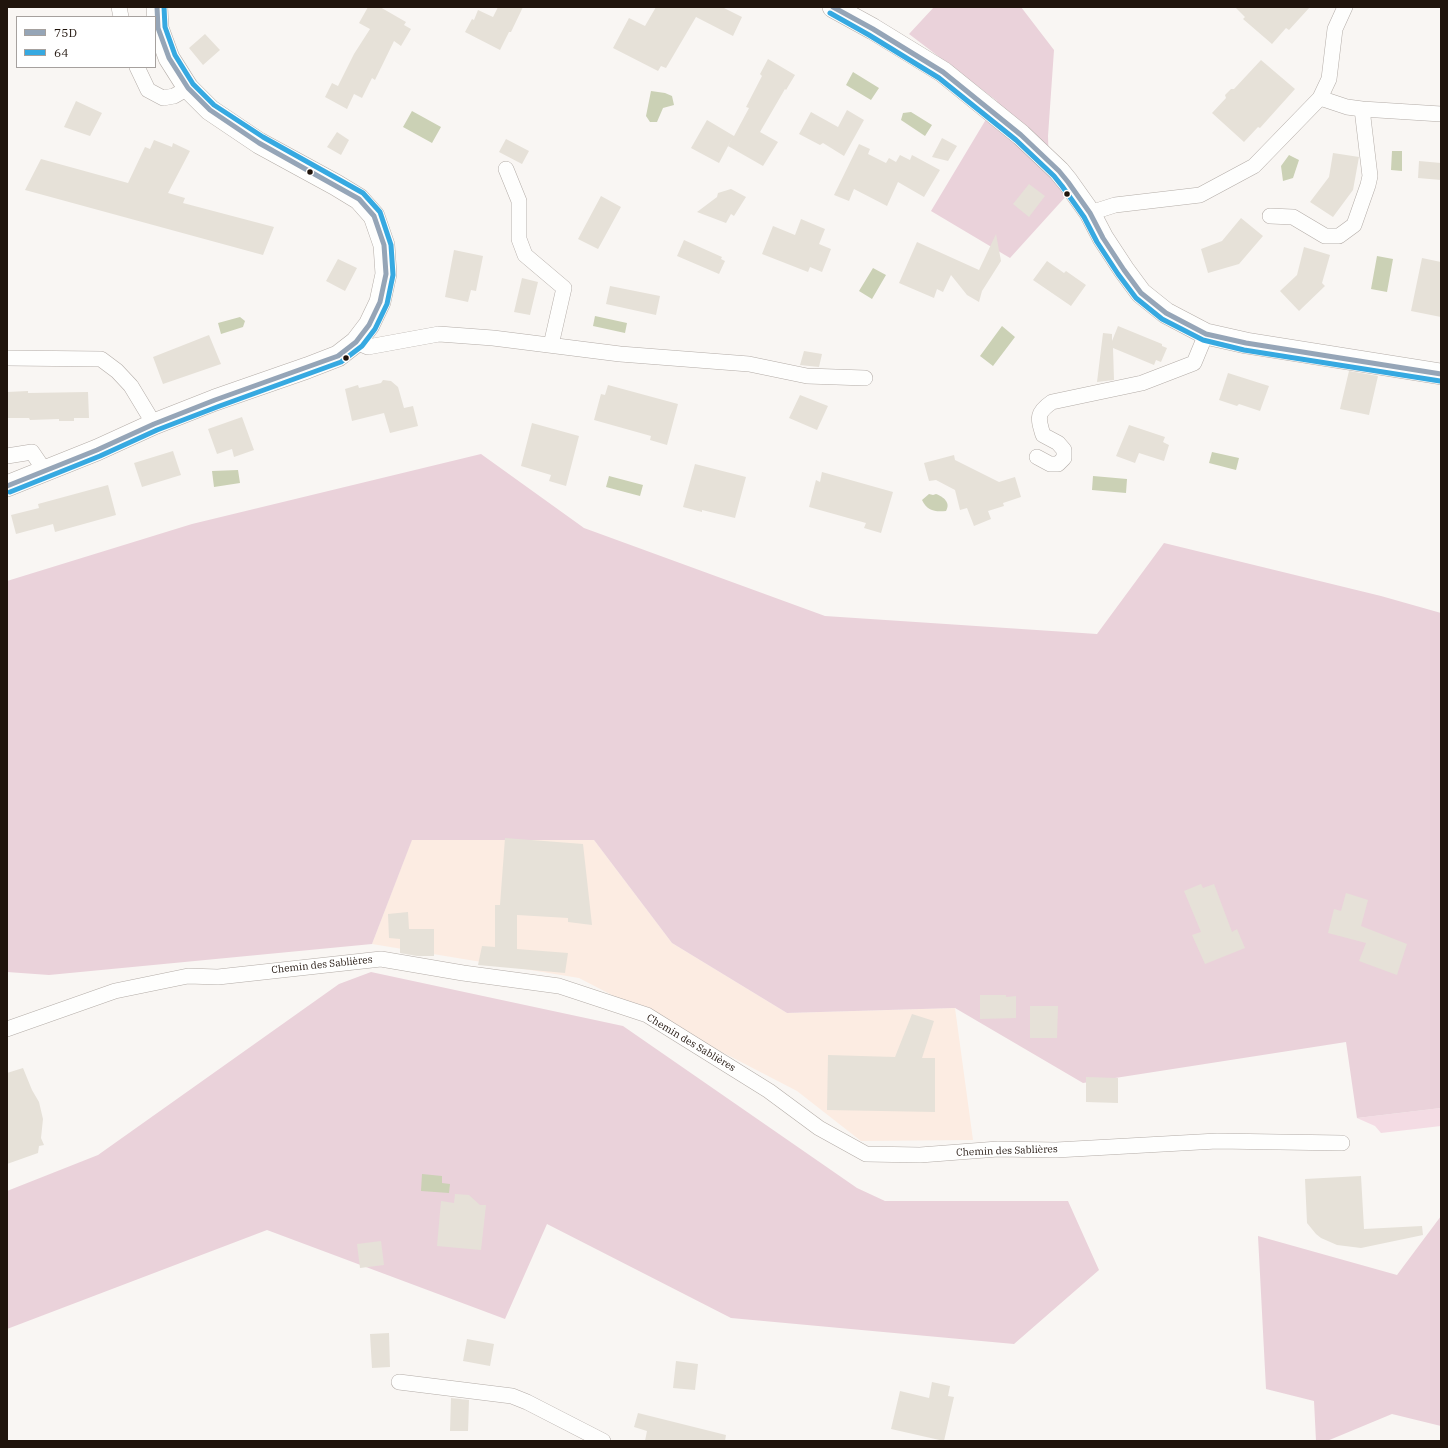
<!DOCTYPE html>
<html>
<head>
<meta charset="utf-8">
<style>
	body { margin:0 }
	#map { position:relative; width:1448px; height:1448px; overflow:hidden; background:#f9f6f3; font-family:"IBM Plex Serif",serif }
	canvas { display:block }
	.frame { position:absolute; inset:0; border:8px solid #20140c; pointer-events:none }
	.legend { position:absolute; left:16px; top:16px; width:140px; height:52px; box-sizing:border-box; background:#fff; border:1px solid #a6a19e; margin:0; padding:5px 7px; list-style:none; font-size:12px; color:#20140c }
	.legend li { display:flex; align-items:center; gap:8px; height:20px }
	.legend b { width:20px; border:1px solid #a6a19e }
</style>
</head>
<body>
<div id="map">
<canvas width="1448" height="1448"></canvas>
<div class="frame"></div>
<ul class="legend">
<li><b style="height:5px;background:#95a5b7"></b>75D</li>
<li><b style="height:5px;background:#36a9e1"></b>64</li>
</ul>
</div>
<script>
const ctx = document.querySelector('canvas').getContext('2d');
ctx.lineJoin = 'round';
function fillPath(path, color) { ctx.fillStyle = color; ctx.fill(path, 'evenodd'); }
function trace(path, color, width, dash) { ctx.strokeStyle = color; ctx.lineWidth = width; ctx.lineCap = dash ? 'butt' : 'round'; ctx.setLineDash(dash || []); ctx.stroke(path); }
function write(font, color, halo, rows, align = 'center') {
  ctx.font = font + ' "IBM Plex Serif",serif'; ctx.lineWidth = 3; ctx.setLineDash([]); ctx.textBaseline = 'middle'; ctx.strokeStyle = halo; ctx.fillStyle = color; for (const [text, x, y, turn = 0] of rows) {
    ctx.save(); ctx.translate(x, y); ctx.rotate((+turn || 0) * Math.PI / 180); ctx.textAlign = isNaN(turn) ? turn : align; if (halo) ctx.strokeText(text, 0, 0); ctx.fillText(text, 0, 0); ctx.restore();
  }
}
fillPath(new Path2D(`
	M 412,839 L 594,840 L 672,943 L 787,1013 L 955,1008 L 973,1140 L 861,1141 L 797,1091 L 579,978 L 372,944 Z`), '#fcece2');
fillPath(new Path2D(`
	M 1441,1108 L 1441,1126 L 1381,1133 L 1375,1126 L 1357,1118 Z`), '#f4dce4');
fillPath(new Path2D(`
	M 934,7 L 1021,7 L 1054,50 L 1048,136 L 1049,170 L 1068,194 L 1010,258 L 931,211 L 997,101 L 909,34 Z
	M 481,454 L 584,528 L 825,616 L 1097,634 L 1164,543 L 1381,596 L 1441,613 L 1441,1108 L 1357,1118 L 1346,1042 L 1083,1083 L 955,1008 L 787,1013 L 672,943 L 594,840 L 412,840 L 372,944 L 49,975 L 7,972 L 7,581 L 192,524 Z
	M 371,972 L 623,1026 L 857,1188 L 885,1201 L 1068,1201 L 1099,1270 L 1014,1344 L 731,1318 L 547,1224 L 505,1319 L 267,1230 L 7,1329 L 7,1191 L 98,1155 L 339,984 Z
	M 1441,1216 L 1441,1426 L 1392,1414 L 1327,1441 L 1316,1441 L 1314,1401 L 1266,1389 L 1258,1236 L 1397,1275 Z`), '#ead2da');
fillPath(new Path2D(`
	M 853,72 L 879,88 L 871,100 L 846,85 Z
	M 651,91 L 665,93 L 672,96 L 674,105 L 663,108 L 657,122 L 650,122 L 646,116 Z
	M 412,111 L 441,127 L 432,143 L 403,127 Z
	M 911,112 L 932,125 L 925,136 L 901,120 L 903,113 Z
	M 1392,151 L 1402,151 L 1402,171 L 1391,170 Z
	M 1289,155 L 1299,160 L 1293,178 L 1283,181 L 1281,166 Z
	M 1377,256 L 1393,259 L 1387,292 L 1371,289 Z
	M 873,268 L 886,275 L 872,299 L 859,291 Z
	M 595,316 L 627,323 L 625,333 L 593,326 Z
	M 240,317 L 245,321 L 243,327 L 221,334 L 218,323 Z
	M 1002,326 L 1015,337 L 993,366 L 980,356 Z
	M 1212,452 L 1239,458 L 1236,470 L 1209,463 Z
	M 238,470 L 240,483 L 214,487 L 212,471 Z
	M 609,476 L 643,485 L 640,496 L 606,487 Z
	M 1093,476 L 1127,479 L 1126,493 L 1092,490 Z
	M 929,494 L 933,495 L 936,494 C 944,497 951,503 946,511 C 935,512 927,511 922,500 Z
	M 422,1174 L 442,1176 L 442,1183 L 450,1184 L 449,1193 L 421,1191 Z`), '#cbd1b5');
fillPath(new Path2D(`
	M 368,7 L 380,7 L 406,22 L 404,25 L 411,29 L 401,46 L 394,41 L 375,80 L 372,78 L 362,98 L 354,94 L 347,109 L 325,97 L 332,83 L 338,86 L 354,54 L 370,29 L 359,23 Z
	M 498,7 L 523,7 L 511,32 L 509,32 L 500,50 L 465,32 L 472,19 L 474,20 L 478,10 L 493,17 Z
	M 656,7 L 722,7 L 742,17 L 733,36 L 696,17 L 666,68 L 661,66 L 658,71 L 613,48 L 629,18 L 645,26 Z
	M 1235,7 L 1310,7 L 1289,30 L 1286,28 L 1272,44 L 1243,19 L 1245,17 Z
	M 205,34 L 220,50 L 203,65 L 189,48 Z
	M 768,59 L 795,75 L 786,90 L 785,89 L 760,132 L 778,142 L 763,166 L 728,146 L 733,137 L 719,163 L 691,148 L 707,120 L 734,136 L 749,108 L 746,107 L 762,76 L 760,74 Z
	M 1261,60 L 1295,89 L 1260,128 L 1258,127 L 1244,142 L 1212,113 L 1226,98 L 1225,95 L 1231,89 L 1234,89 Z
	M 76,101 L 102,113 L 90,136 L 64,127 Z
	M 847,110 L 864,120 L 844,156 L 823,143 L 820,145 L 799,134 L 811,112 L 838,127 Z
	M 337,132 L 349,140 L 341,155 L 327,147 Z
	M 942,138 L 957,146 L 948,161 L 932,157 Z
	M 506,139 L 529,151 L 522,164 L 499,152 Z
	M 154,140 L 172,147 L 173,143 L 190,151 L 168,193 L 185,198 L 183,203 L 274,227 L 263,255 L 25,190 L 41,159 L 128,183 L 145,147 L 150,149 Z
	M 859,144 L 870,149 L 868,154 L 886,163 L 889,158 L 896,162 L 900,155 L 910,160 L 912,155 L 940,170 L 924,197 L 898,182 L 887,206 L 854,189 L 849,201 L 834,195 Z
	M 1333,153 L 1359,157 L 1353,190 L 1333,217 L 1310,202 L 1329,177 Z
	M 1419,161 L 1441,163 L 1441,180 L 1418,178 Z
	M 1029,184 L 1045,196 L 1029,217 L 1013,204 Z
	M 731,189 L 746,197 L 734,216 L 731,214 L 726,223 L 697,212 L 717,197 L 718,193 Z
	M 601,196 L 621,207 L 598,249 L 578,239 Z
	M 1241,218 L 1263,236 L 1239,264 L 1208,273 L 1201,249 L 1222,241 Z
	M 801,219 L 825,229 L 819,244 L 831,249 L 822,272 L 810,267 L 808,272 L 762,254 L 773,226 L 795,235 Z
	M 996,234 L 1001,261 L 982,291 L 979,302 L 967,295 L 951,275 L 943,292 L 937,289 L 934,298 L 899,283 L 917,242 L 979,270 Z
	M 684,240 L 722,257 L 721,259 L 725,261 L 719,274 L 677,256 Z
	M 1304,247 L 1330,255 L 1322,283 L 1325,286 L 1299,311 L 1280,291 L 1297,275 Z
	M 454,250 L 483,256 L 476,291 L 471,290 L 468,302 L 445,297 Z
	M 1422,258 L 1441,262 L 1441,317 L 1411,311 Z
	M 338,259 L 357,268 L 345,291 L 326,281 Z
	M 1047,261 L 1064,273 L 1066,271 L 1086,285 L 1071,306 L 1033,280 Z
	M 522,278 L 538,282 L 530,315 L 514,312 Z
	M 610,286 L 660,296 L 656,315 L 606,304 Z
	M 1118,326 L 1162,344 L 1162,346 L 1167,348 L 1161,362 L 1156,360 L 1154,365 L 1113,348 L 1114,380 L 1097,382 L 1103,333 L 1112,334 L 1112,341 Z
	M 209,335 L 221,364 L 163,384 L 153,357 Z
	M 804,351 L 822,354 L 819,367 L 800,365 Z
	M 1349,371 L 1378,376 L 1369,415 L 1340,409 Z
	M 1228,373 L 1269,386 L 1260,411 L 1239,404 L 1237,406 L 1219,400 Z
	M 383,380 L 391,381 L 398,387 L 404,408 L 413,406 L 418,426 L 390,433 L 384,413 L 352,421 L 345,389 L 358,385 L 359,388 L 381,383 Z
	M 608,385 L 678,404 L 667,445 L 650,440 L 651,436 L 594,420 L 601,394 L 605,395 Z
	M 28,391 L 28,393 L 88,392 L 89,418 L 74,418 L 74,421 L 59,421 L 59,419 L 30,420 L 29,418 L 7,418 L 7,392 Z
	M 800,395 L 828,406 L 817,430 L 789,418 Z
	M 242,417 L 254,450 L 234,457 L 232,449 L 217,454 L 208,429 Z
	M 532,423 L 579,436 L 566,486 L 549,481 L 551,475 L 521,466 Z
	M 1129,425 L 1165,437 L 1163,442 L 1169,445 L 1164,461 L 1139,453 L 1135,463 L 1116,456 Z
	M 173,451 L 181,475 L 142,487 L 134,463 Z
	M 954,455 L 955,460 L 999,482 L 1015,477 L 1021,497 L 1003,503 L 1004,506 L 988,511 L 991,519 L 974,526 L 967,508 L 960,510 L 955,490 L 936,480 L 929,481 L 924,463 Z
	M 695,464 L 746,477 L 735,518 L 702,510 L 702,512 L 683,507 Z
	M 822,472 L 893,492 L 881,533 L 864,528 L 866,523 L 809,507 L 816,480 L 820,482 Z
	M 108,485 L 116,515 L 55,532 L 53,524 L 16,534 L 11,515 L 39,508 L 38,504 Z
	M 505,838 L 583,844 L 592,925 L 568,922 L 568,918 L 517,915 L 517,949 L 568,953 L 565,973 L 478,965 L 482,946 L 495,947 L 495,905 L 500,905 Z
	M 1201,884 L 1203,888 L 1214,884 L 1232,932 L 1237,929 L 1245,948 L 1205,964 L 1192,935 L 1201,932 L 1184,891 Z
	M 1346,893 L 1368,900 L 1361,926 L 1407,944 L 1397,975 L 1359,961 L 1366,943 L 1328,933 L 1334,909 L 1341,911 Z
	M 408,912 L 409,929 L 434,929 L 434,956 L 417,956 L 400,953 L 400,939 L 389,938 L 388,914 Z
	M 980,995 L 1006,995 L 1006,997 L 1016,996 L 1016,1018 L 980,1019 Z
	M 1030,1006 L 1058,1006 L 1057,1038 L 1030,1038 Z
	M 912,1014 L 934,1021 L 922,1058 L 935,1058 L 935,1112 L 827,1110 L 828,1055 L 895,1057 Z
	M 23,1068 L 32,1090 L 39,1102 L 43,1119 L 41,1138 L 44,1145 L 39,1146 L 38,1153 L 7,1164 L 7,1073 Z
	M 1086,1077 L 1118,1078 L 1118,1103 L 1086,1102 Z
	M 1361,1176 L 1364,1229 L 1422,1226 L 1423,1235 L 1361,1248 L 1337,1245 L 1321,1238 L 1316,1234 L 1307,1223 L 1305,1179 Z
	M 455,1194 L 469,1195 L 480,1205 L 486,1205 L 481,1250 L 437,1246 L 441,1201 L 454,1203 Z
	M 381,1241 L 384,1265 L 360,1268 L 357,1244 Z
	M 389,1333 L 390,1367 L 372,1368 L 370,1334 Z
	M 467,1339 L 494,1344 L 490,1366 L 463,1361 Z
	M 676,1361 L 698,1364 L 695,1390 L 673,1388 Z
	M 932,1382 L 950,1386 L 948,1396 L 954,1397 L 944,1441 L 891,1429 L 900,1391 L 929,1398 Z
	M 451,1398 L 469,1400 L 468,1431 L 450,1431 Z
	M 638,1413 L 726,1435 L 725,1441 L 645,1441 L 647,1431 L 634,1427 Z`), '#e6e1d8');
const street = new Path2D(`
	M 119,7 L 121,17
	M 137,67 L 148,90 L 163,98 L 174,96 L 188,88
	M 1320,98 L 1329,79 L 1335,29 L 1345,7
	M 1362,109 L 1441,114
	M 506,169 L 519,201 L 519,239 L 525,255 L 564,288 L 551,345
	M 1090,213 L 1115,205 L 1200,195 L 1254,166 L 1320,98 L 1347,107 L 1362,109 L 1370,176 L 1368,185 L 1354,225 L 1339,236 L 1325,236 L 1293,217 L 1270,216
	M 356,342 L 368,347 L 439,334 L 493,338 L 620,354 L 749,364 L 807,376 L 865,378
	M 7,358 L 101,359 L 117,371 L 131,386 L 154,424
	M 7,456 L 32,452 L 45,471
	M 1037,457 L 1050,464 L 1058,464 L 1064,458 L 1064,450 L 1058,443 L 1043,435 C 1038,418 1036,413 1052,402 L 1142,383 L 1194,363 L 1206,334
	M 7,1029 L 115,991 L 188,976 L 218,977 L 381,959 L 463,973 L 559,986 L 647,1015 L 769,1091 L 819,1128 L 866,1154 L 920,1155 L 998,1149 L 1056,1150 L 1217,1141 L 1342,1143
	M 399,1382 L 512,1396 L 527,1402 L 603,1441`);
const secondary = new Path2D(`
	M 833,7 L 873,29 L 943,72 L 1021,135 L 1059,171 L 1068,182 L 1090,213 L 1103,238 L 1124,270 L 1141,293 L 1166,313 L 1206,334 L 1246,343 L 1441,374
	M 7,486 L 97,450 L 154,424 L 215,400 L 307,368 L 338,356 L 356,342 L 369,325 L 380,302 L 386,274 L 384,245 L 374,216 L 359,199 L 336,185 L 259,143 L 210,110 L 188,88 L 169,58 L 158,28 L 157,7`);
trace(street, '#b3aca7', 16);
trace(secondary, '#b3aca7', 22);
trace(street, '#fefefd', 15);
trace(secondary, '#fefefd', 21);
trace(new Path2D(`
	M 833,7 L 873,29 L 943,72 L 1021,135 L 1059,171 L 1068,182 L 1090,213 L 1103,238 L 1124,270 L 1141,293 L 1166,313 L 1206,334 L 1246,343 L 1441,374
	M 7,486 L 97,450 L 154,424 L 215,400 L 338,356 L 356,342 L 369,325 L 380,302 L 386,274 L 384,245 L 374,216 L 359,199 L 259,143 L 210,110 L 188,88 L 169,58 L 158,28 L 157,7`), '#95a5b7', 5);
trace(new Path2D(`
	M 830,13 L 869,35 L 939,78 L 1016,140 L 1054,176 L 1062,186 L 1084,217 L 1097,242 L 1118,274 L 1136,298 L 1162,319 L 1203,340 L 1244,350 L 1440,381
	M 10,492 L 100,456 L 157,430 L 217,407 L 341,362 L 362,346 L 375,329 L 387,304 L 393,275 L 391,245 L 380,212 L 363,193 L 263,137 L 214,105 L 193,84 L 175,55 L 165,27 L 164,7`), '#36a9e1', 5);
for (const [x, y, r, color] of [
	[310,172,3.5,"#20140c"],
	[1067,194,3.5,"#20140c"],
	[346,358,3.5,"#20140c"]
]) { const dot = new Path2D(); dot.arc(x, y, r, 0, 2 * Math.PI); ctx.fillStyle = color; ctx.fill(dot); trace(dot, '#fff', 1.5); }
write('10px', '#20140c', '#fff', [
	["Chemin des Sablières",322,965,-6],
	["Chemin des Sablières",691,1043,31],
	["Chemin des Sablières",1007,1151,-2]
]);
</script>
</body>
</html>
